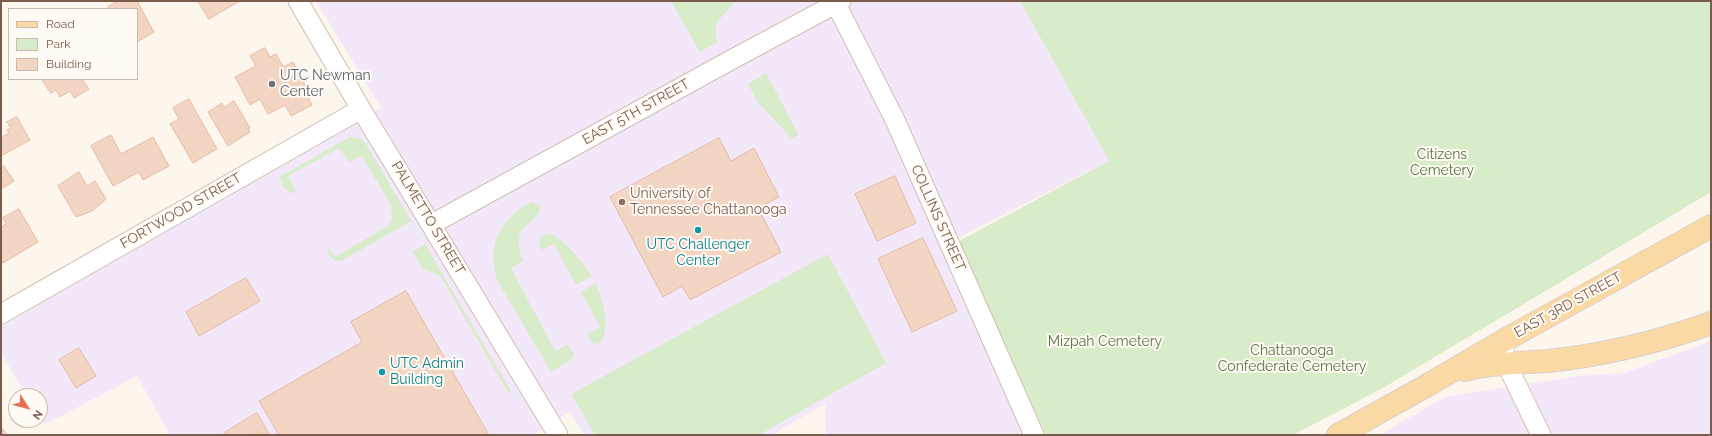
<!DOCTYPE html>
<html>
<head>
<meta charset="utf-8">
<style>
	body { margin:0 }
	#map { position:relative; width:1712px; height:436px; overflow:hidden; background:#fdf6ec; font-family:Raleway,sans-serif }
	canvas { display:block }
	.frame { position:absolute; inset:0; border:2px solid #7a5c4d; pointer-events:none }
	.legend { position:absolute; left:8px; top:8px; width:130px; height:72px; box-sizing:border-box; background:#fffaf3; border:1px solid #cabbb1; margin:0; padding:5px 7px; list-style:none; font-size:12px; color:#7a5c4d }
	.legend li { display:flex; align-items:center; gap:8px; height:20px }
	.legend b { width:20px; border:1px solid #cabbb1 }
	.north { position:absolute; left:8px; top:388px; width:40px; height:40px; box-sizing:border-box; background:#fffaf3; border:1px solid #cabbb1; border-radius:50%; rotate:126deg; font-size:11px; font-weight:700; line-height:16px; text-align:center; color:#7a5c4d }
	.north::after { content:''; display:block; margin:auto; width:14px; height:18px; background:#e76f51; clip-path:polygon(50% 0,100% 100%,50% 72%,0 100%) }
</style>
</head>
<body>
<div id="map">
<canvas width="1712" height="436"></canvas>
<div class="frame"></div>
<ul class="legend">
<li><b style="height:5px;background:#fbd9a5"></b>Road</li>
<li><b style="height:11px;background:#d8ecc9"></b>Park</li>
<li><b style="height:11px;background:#f3d5c3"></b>Building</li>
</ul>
<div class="north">N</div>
</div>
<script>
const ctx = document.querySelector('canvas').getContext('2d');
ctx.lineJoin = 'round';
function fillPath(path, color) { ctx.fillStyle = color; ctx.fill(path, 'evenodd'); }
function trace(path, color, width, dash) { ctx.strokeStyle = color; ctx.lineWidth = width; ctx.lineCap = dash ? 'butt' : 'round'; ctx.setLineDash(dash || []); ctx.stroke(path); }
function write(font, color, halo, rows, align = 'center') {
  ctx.font = font + ' Raleway,sans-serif'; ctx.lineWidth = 4; ctx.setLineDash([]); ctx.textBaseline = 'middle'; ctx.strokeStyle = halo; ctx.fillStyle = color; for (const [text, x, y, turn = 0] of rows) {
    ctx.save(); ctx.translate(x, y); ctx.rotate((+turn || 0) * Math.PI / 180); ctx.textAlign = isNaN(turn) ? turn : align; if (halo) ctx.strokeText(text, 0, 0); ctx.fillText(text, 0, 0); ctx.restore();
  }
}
fillPath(new Path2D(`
	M 316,1 L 1020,1 L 1109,161 L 948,243 L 1034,435 L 826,435 L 825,404 L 772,435 L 584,435 L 570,412 L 533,435 L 170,435 L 137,376 L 44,425 L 40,419 L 40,396 L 27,396 L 1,353 L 1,326 L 381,108 Z
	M 1711,341 L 1711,435 L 1379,435 L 1445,397 L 1578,376 L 1624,373 Z`), '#f3e8fa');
fillPath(new Path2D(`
	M 671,1 L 733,1 L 733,4 C 722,19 710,22 718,42 L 700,52 Z
	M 1020,1 L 1711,1 L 1711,192 L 1383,388 L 1293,435 L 1046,435 L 970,268 L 959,241 L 1109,161 Z
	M 766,73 L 798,134 L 792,139 L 757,101 L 748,84 Z
	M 350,137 L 361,139 L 366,144 L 411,221 L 341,261 C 333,261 331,258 327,252 L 329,248 L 335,257 L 388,226 L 392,219 L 391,205 L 362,156 L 349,162 L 339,148 L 288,176 L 295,189 L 295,193 C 285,193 283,185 279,177 Z
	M 531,202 L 540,206 L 540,211 C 533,225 518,223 519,245 C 519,251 522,256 523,261 L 511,268 L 555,351 L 567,345 L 574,353 L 571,360 L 551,372 L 497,280 C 487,244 499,220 531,202 Z
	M 547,234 C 560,233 585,265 592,276 L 576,285 L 554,244 L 543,250 L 540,247 L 539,240 L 542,236 Z
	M 425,244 L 511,391 L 510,392 L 507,391 L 440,275 L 423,270 L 413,252 Z
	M 828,254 L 886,363 L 759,435 L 595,435 L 571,394 Z
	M 596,283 C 602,299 612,330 599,344 L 592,343 L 588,335 L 589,333 L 600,327 L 581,292 Z`), '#d8ecc9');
const building = new Path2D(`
	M 118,1 L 137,1 L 154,32 L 137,42 L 137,9 L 109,9 L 108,7 Z
	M 198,1 L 240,1 L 209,19 Z
	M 265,48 L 270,57 L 276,54 L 283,67 L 293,62 L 308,91 L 306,93 L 312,105 L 291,116 L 285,105 L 268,114 L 260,99 L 250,105 L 235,77 L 256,66 L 250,56 Z
	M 42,79 L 82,79 L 89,89 L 74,98 L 70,91 L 60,97 L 56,90 L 51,93 Z
	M 189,99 L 217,149 L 193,163 L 170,124 L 179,119 L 173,108 Z
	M 234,101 L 250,128 L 248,130 L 250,132 L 228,146 L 208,112 L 222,103 L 224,107 Z
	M 17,117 L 30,140 L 1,156 L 1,137 L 9,133 L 7,130 L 11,128 L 7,122 Z
	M 111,135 L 121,154 L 153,137 L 169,166 L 143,180 L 139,172 L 113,186 L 91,146 Z
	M 719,138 L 731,161 L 754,148 L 779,197 L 758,208 L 781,252 L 690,300 L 682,286 L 663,297 L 610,197 Z
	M 4,166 L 14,181 L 1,189 L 1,168 Z
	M 79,172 L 87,186 L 95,181 L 106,199 L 92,211 L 76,217 L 58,186 Z
	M 895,176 L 916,223 L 877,241 L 855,194 Z
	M 19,209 L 38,242 L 3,263 L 1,260 L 1,227 L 6,224 L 3,218 Z
	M 923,238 L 957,311 L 912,332 L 878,259 Z
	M 246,278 L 260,301 L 199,336 L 186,312 Z
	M 406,291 L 489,435 L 279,435 L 259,401 L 362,342 L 351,322 Z
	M 79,348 L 96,376 L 76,388 L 59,360 Z
	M 257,413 L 269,434 L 225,435 L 224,433 Z
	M 2,428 L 7,435 L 1,435 Z`);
fillPath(building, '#f3d5c3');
trace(building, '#e6bba3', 1);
const minor = new Path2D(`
	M 298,1 L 361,109 L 558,435
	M 836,4 L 895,120 L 1034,435
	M 432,224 L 731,60 L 841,1
	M 1,314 L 361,109
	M 1504,350 L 1506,363 L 1541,435`);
const major = new Path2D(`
	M 1464,370 C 1492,363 1520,363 1548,361 C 1604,355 1658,342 1711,323
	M 1338,435 L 1426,386 L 1503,341 L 1711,226`);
trace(minor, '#d1beb0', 21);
trace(major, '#dad1cd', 24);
trace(minor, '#fff', 19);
trace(major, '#fbd9a5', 22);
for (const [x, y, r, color] of [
	[272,84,4,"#6b7280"],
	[622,202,4,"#8d6e63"],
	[698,230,4,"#0f9aa8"],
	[382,372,4,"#0f9aa8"]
]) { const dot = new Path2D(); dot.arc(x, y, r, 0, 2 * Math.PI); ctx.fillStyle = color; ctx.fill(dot); trace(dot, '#fffaf3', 1.5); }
write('14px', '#5b616d', '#fffaf3', [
	["UTC Newman",280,76],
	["Center",280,92]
], 'left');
write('14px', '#7a5c4d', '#fffaf3', [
	["EAST 5TH STREET",636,112,-29],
	["FORTWOOD STREET",181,211,-30],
	["PALMETTO STREET",428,218,59],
	["COLLINS STREET",938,218,66],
	["EAST 3RD STREET",1568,305,-29]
]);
write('14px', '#537a41', '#fffaf3', [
	["Citizens",1442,155],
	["Cemetery",1442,171],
	["Mizpah Cemetery",1105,342],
	["Chattanooga",1292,351],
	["Confederate Cemetery",1292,367]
]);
write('14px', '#785e54', '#fffaf3', [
	["University of",630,194],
	["Tennessee Chattanooga",630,210]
], 'left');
write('14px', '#0d838f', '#fffaf3', [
	["UTC Challenger",698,245],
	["Center",698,261],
	["UTC Admin",390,364,"left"],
	["Building",390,380,"left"]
]);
</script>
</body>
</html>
